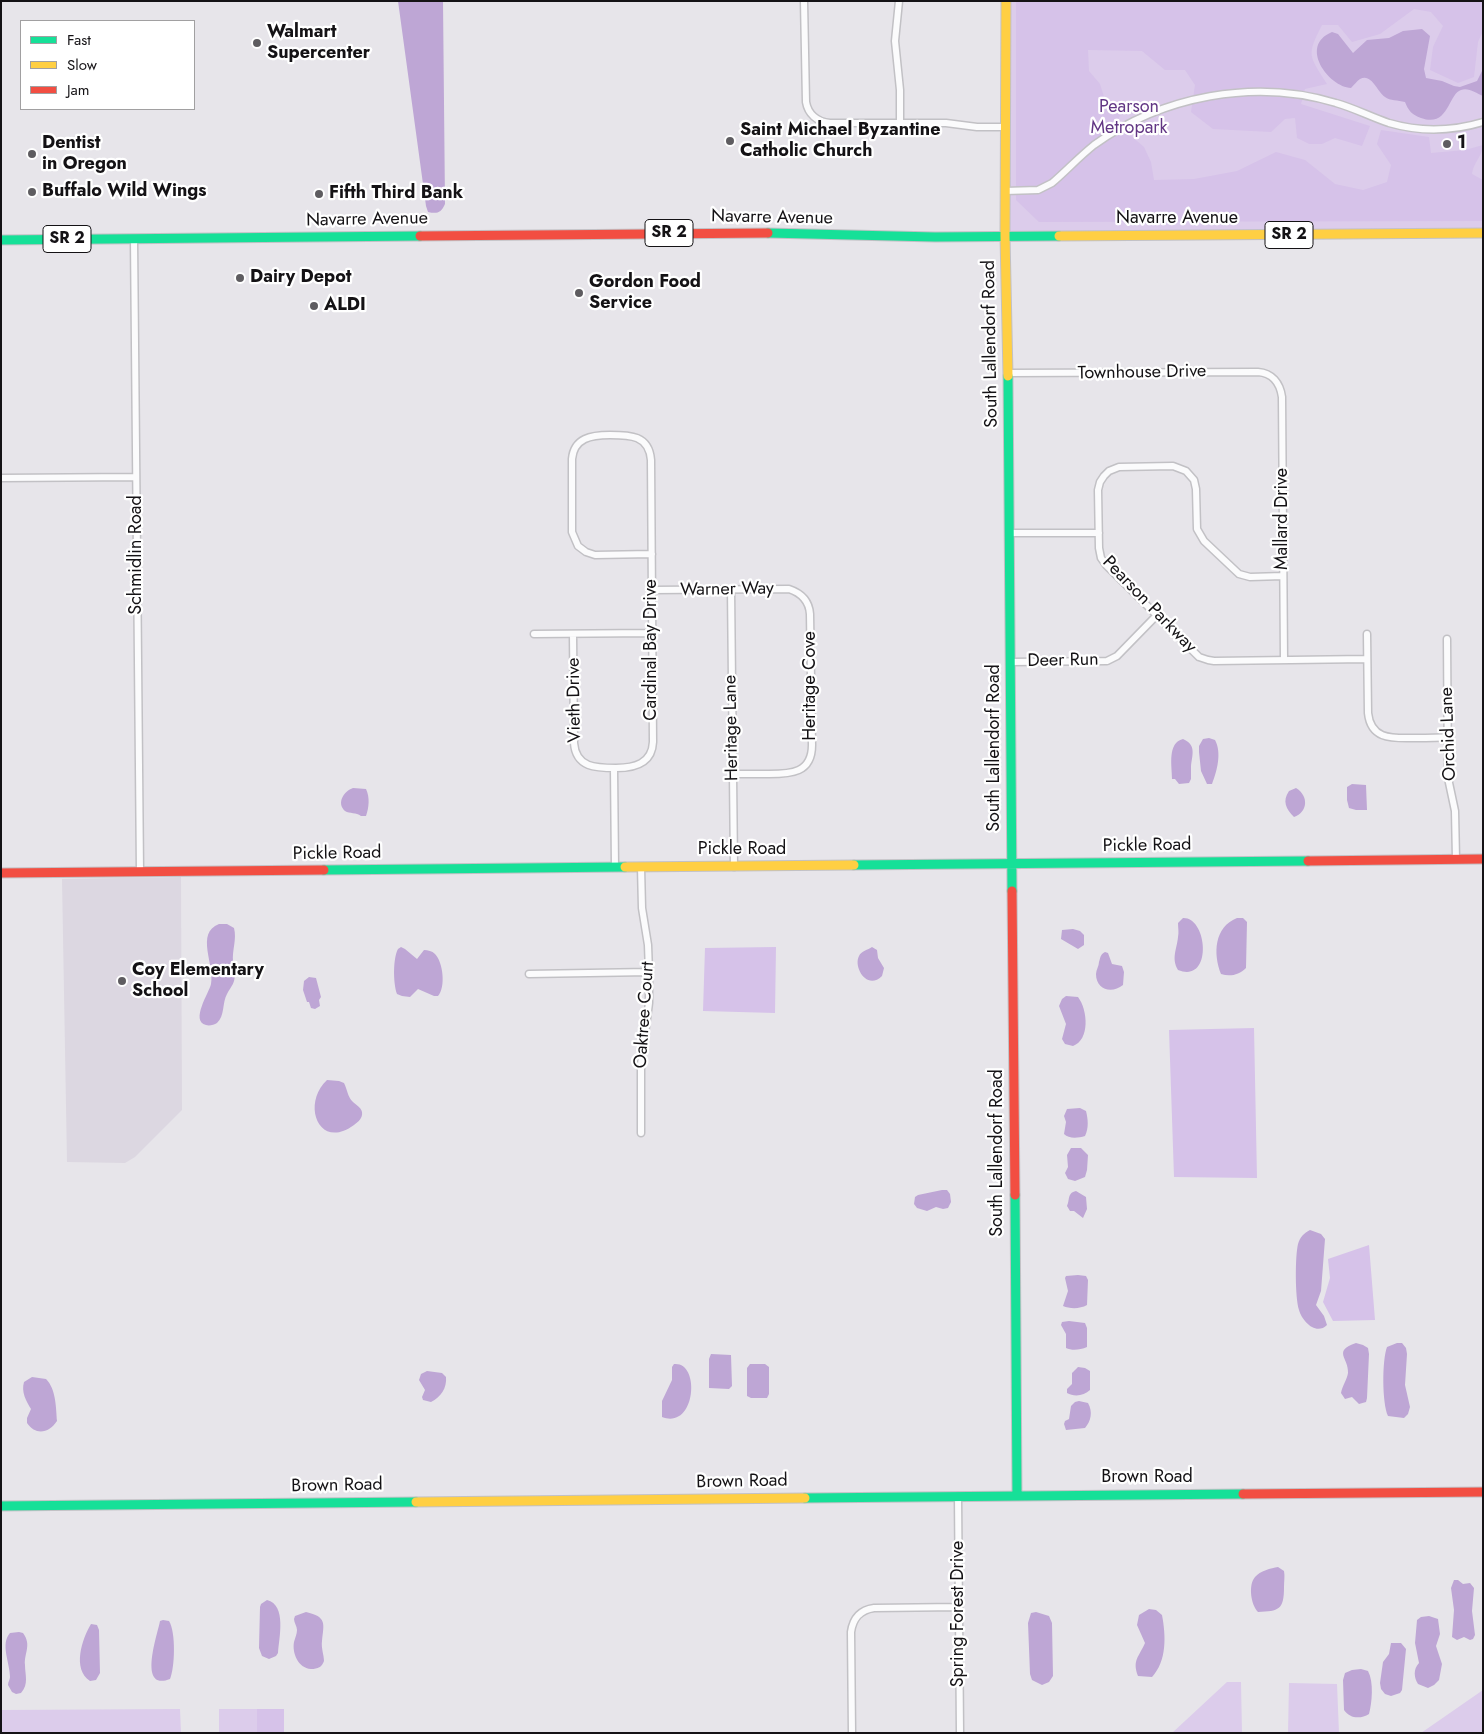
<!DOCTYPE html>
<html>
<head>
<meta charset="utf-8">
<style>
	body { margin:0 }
	#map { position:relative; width:1484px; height:1734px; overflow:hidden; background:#e7e5ea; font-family:Jost,sans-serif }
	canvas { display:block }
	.frame { position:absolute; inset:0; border:2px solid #141215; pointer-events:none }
	.legend { position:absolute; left:20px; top:20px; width:175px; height:90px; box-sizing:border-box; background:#fff; border:1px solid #a1a0a1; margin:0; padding:6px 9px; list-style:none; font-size:15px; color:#141215 }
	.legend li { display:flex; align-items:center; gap:10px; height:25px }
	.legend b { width:25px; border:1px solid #a1a0a1 }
</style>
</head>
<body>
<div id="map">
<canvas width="1484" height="1734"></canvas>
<div class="frame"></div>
<ul class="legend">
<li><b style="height:6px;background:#16e098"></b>Fast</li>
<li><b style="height:6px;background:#ffcf43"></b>Slow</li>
<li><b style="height:6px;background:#f24e42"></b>Jam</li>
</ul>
</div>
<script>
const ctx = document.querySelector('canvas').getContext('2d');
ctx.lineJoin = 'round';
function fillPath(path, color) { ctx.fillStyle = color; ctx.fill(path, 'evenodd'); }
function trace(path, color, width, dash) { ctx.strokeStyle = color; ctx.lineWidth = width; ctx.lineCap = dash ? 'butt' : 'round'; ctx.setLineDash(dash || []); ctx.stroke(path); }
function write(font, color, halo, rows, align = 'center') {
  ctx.font = font + ' Jost,sans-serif'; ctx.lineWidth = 4.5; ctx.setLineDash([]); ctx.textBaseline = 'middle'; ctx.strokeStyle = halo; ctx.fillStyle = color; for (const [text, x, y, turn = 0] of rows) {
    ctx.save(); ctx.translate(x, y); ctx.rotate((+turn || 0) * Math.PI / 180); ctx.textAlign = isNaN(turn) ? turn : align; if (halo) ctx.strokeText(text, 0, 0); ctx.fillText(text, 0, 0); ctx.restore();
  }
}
fillPath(new Path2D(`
	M 181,877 L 182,1110 L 135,1157 L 125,1163 L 67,1162 L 62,879 Z`), '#dcd7e1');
fillPath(new Path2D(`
	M 1006,1 L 1483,1 L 1483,233 L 1005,236 Z
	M 1227,1682 L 1241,1682 L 1242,1733 L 1172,1733 Z
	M 1289,1683 L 1337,1684 L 1339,1733 L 1288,1733 Z
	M 1483,1690 L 1483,1733 L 1421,1733 Z
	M 180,1709 L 181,1733 L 1,1733 L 1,1710 Z
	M 219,1709 L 257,1709 L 257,1733 L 219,1733 Z`), '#dccceb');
fillPath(new Path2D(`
	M 1016,1 L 1483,1 L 1483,31 L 1478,42 L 1474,77 L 1458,83 L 1430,70 L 1433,47 L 1443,26 L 1431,12 L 1414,9 L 1380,34 L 1352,42 L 1338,25 L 1322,25 C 1306,56 1309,55 1327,84 L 1305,89 L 1301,104 L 1370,126 L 1362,146 L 1335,138 L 1322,144 L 1309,144 L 1297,138 L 1295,118 L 1285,119 L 1271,132 L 1213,129 L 1191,112 L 1195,85 L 1185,70 L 1165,70 L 1142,51 L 1088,50 L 1089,71 L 1100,84 L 1106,103 L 1121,114 L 1116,123 L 1144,147 L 1151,162 L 1154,180 L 1194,179 L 1237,171 L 1276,152 L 1305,160 L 1335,184 L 1363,190 L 1387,182 L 1391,165 L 1377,144 L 1381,130 L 1429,137 L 1431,153 L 1465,150 L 1483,145 C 1483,155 1473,163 1472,174 L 1483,180 L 1483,221 L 1039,222 L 1016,200 Z
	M 776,947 L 775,1013 L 703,1011 L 705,948 Z
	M 1254,1028 L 1257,1178 L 1174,1177 L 1169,1030 Z
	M 1369,1245 L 1375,1320 L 1333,1321 L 1323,1302 L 1330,1278 L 1328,1259 Z
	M 257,1709 L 284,1709 L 284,1733 L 257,1733 Z`), '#d6c2e9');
fillPath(new Path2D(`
	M 398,1 L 443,1 L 445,204 C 441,213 437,214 428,212 L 426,206 Z
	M 1422,29 L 1430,36 L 1424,69 L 1426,78 L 1442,81 L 1454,86 L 1460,87 L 1477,81 L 1483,69 L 1483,96 C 1476,93 1468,87 1461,90 C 1448,94 1449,128 1421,118 C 1412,115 1408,110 1405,102 C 1398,100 1390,101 1385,97 C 1377,92 1372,73 1360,79 C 1357,81 1354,85 1351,88 C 1329,87 1298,46 1332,32 L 1338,34 L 1353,53 L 1367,40 L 1389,38 L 1403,31 Z
	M 1209,738 L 1215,740 C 1222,753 1217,771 1212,784 L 1207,784 L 1201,771 L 1199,752 L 1199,746 L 1203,739 Z
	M 1183,739 C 1197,745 1192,755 1191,767 C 1191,771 1191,775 1191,779 L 1189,783 L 1179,784 L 1175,779 L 1172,779 C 1172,766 1167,743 1183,739 Z
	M 1352,784 L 1366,785 L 1367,810 L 1356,810 L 1349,808 L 1347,800 L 1347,787 Z
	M 353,788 L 366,789 C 370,797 369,808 366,816 L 361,816 C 356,812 350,814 345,811 C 336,803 344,791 353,788 Z
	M 1296,788 C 1309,796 1308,812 1294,817 C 1286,809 1282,801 1289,791 Z
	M 1183,918 C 1208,917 1213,984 1178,970 C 1171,958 1177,949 1178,937 C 1179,932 1178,928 1178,923 Z
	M 1237,918 L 1243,918 L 1247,922 L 1246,968 C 1239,975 1230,977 1221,974 C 1213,954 1214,927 1237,918 Z
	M 219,924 L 227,924 L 234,928 C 237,940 232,949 233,962 C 233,968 236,975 234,981 C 233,985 229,990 227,994 C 222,1003 225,1016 217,1023 C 214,1025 209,1026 206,1025 C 190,1021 209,993 211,984 C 215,965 195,933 219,924 Z
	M 1073,929 L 1080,931 L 1084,935 L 1084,945 L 1078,949 L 1061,939 L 1062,930 Z
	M 401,947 L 405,949 L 417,959 L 424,950 C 428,950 432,951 435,954 C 443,962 446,987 438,996 L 434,996 L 418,989 L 410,997 L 402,996 L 397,994 C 393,983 393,958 398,949 Z
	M 872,947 L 877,950 L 878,958 L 884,968 L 882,976 C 867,991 853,967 859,956 C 861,951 868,950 872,947 Z
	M 1105,952 L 1108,953 L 1112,964 L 1122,966 L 1124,972 L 1123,985 C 1112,994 1096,990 1096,974 C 1096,970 1099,966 1099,962 C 1101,956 1100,955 1105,952 Z
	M 309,977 L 316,978 L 321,997 L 319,1000 L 320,1006 L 315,1009 L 311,1008 L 309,1002 L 307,1002 L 303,990 L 304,981 Z
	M 1066,996 L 1078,997 C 1088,1010 1090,1040 1073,1046 L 1065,1044 L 1062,1039 L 1066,1024 L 1059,1006 L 1062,999 Z
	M 327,1080 L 339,1081 L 344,1083 C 347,1089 348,1097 352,1101 C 356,1105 361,1107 362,1112 C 363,1118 358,1122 354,1125 C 319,1151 301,1104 327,1080 Z
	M 1080,1108 L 1086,1111 C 1088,1119 1089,1128 1085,1136 C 1078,1138 1069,1139 1064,1134 L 1066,1122 L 1064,1116 L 1067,1109 Z
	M 1071,1148 L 1081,1148 L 1088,1155 L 1087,1170 L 1085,1177 L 1075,1181 L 1068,1179 L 1065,1173 L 1068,1167 L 1067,1155 Z
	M 942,1190 L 947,1190 L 950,1194 L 951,1202 L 948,1208 L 943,1209 L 936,1207 L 927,1211 L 917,1208 L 914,1204 L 915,1197 L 918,1195 Z
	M 1076,1191 L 1086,1197 L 1087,1209 L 1083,1218 L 1074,1211 L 1070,1211 L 1067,1206 C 1070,1200 1067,1193 1076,1191 Z
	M 1310,1230 L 1321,1234 L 1325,1239 L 1321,1291 L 1316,1305 L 1324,1316 L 1327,1325 C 1316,1336 1302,1321 1299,1310 C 1295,1297 1295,1257 1298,1244 C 1300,1237 1304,1233 1310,1230 Z
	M 1078,1275 L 1086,1276 L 1088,1280 L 1087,1305 C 1080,1309 1070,1309 1063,1306 L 1068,1291 L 1065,1278 L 1066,1276 Z
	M 1069,1321 L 1085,1323 L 1087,1328 L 1087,1347 C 1080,1350 1072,1351 1066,1348 L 1066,1334 L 1061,1325 L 1062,1322 Z
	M 1356,1343 L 1363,1345 L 1368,1348 L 1369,1354 L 1367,1398 L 1366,1402 L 1359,1404 L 1352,1397 L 1345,1399 L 1341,1393 C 1342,1386 1347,1380 1348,1373 C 1349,1358 1332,1351 1356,1343 Z
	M 1397,1343 L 1402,1343 L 1406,1348 L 1407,1354 L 1405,1385 L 1410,1407 L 1408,1414 L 1404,1418 L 1388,1416 C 1382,1403 1382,1360 1387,1347 Z
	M 711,1354 L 731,1355 L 732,1386 L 729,1389 L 709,1388 L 709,1359 Z
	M 674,1364 C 701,1361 696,1430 662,1417 L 662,1401 L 672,1380 L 672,1367 Z
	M 750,1364 L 765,1364 L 769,1367 L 769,1394 L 767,1398 L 751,1398 L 747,1396 L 747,1368 Z
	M 1078,1367 L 1085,1368 L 1090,1371 L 1090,1390 C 1084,1396 1074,1397 1067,1393 L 1067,1389 L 1072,1384 L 1072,1373 Z
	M 427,1371 L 442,1373 L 446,1377 C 447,1388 441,1397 431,1402 L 423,1400 L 422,1397 L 425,1390 L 419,1380 L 421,1374 Z
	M 32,1377 L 46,1379 C 56,1389 56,1407 57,1421 C 49,1433 36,1436 27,1423 L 27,1418 L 31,1409 C 26,1401 21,1392 24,1382 Z
	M 1079,1401 L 1088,1403 C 1093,1412 1091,1421 1085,1428 L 1066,1430 L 1064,1424 L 1065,1421 L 1069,1419 L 1071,1406 L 1075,1402 Z
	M 1278,1567 L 1284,1571 C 1285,1576 1284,1581 1284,1587 C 1284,1610 1279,1611 1258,1612 C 1251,1605 1248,1585 1255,1577 C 1260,1571 1271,1568 1278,1567 Z
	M 1454,1580 L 1458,1580 L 1463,1584 L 1470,1583 L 1474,1588 L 1472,1611 L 1475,1635 L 1473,1639 L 1470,1640 L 1464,1637 L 1457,1640 L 1452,1637 L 1454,1610 L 1451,1588 Z
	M 267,1600 C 287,1605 279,1638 278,1653 L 276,1656 L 269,1659 L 262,1656 L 259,1648 L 260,1607 L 261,1604 Z
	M 1149,1609 L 1156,1610 L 1162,1615 C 1166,1636 1167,1661 1152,1677 L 1138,1676 C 1132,1660 1139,1657 1145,1643 L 1137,1625 L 1139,1615 Z
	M 306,1612 C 327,1617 324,1623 322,1641 C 321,1648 324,1655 324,1661 C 322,1667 318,1669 311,1669 C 298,1668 292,1653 294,1642 C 295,1638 297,1634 297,1630 C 297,1626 294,1623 294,1619 L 295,1616 Z
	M 1036,1612 L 1049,1616 L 1052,1623 L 1053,1676 L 1049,1682 L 1042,1685 L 1032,1680 L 1030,1674 L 1028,1623 L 1031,1613 Z
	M 1429,1616 L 1438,1619 L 1440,1634 L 1436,1646 L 1442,1664 L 1439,1680 L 1434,1685 L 1428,1688 L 1418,1684 C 1414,1678 1413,1669 1419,1663 L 1415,1643 L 1417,1620 L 1421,1617 Z
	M 163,1620 L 169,1621 C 176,1632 175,1668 170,1679 C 137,1692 158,1633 160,1621 Z
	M 91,1624 L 97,1625 L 99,1630 L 100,1673 L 96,1680 L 90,1681 C 72,1669 82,1639 91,1624 Z
	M 19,1632 L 23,1633 C 32,1645 24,1653 25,1665 C 25,1675 29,1684 21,1693 L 16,1694 L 12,1692 L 8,1685 C 8,1682 10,1679 10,1677 C 10,1663 0,1644 10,1633 Z
	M 1391,1643 L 1401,1643 L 1406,1649 L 1402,1690 L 1400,1693 L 1391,1696 L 1385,1694 L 1381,1689 L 1380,1683 L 1383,1662 L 1389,1654 Z
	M 1361,1669 L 1368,1671 C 1374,1682 1372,1703 1369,1714 C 1361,1719 1350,1719 1344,1710 L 1343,1680 L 1345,1673 L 1352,1670 Z`), '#bea6d5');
const street = new Path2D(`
	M 804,1 L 806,102 C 808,114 817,122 830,123 L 946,123 L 977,127 L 1006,127
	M 899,1 L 895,41 L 900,90 L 900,123
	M 1005,191 L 1038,190 L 1052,183 C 1066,171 1079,157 1094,145 C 1162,96 1255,78 1336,103 C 1354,108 1371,117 1389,123 C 1420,132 1453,131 1483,122
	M 134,239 L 140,872
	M 1008,373 L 1258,372 C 1272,373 1280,383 1282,397 L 1284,660
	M 1,478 L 136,477
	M 1010,533 L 1099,533
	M 1283,576 L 1250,577 L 1239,574 L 1204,541 L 1197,529 L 1196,489 L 1194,480 L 1186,471 L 1173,466 L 1119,467 L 1109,471 L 1104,476 L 1100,482 L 1098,490 L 1099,548 L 1101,558 L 1106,565 L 1199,657 L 1208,660 L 1214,661 L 1367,659
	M 731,589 L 734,867
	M 652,590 L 789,589 C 801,593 809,600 810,614 L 812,745 C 812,773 791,774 769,774 C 757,774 745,774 733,774
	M 534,634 L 652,633
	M 573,634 L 574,743 C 576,768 596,768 616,768 C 634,768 652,764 653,742 L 651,460 C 649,435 630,435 610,435 C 591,435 574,438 572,459 L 572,532 L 578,546 L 586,552 L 595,555 L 652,554
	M 1367,634 L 1368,713 C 1371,741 1394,738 1415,738 C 1426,738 1437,738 1448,737
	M 1447,639 L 1448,778 L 1455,811 L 1456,859
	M 1011,662 L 1107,661 L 1117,656 L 1157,615
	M 614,768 L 615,867
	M 641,867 L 642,908 L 648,945 L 649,972 L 649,1003 L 641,1064 L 641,1133
	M 529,974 L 649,972
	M 958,1496 L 960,1733
	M 852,1733 L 851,1632 C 853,1618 860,1610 874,1608 L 959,1607`);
const fast = new Path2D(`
	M 768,233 L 935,237 L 1059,236
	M 1,240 L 420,236
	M 1008,376 L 1012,891
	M 854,865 L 1308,861
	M 324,870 L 625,867
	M 1015,1195 L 1017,1495
	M 805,1498 L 1243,1494
	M 1,1506 L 416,1502`);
const slow = new Path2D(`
	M 1006,1 L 1005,236 L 1008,376
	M 1059,236 L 1483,233
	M 625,867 L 854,865
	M 416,1502 L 805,1498`);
const jam = new Path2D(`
	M 420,236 L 768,233
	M 1308,861 L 1483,859
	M 1,873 L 324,870
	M 1012,891 L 1015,1195
	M 1243,1494 L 1483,1492`);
trace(street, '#c2c1c5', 9);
trace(fast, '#c2c1c5', 11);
trace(slow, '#c2c1c5', 11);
trace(jam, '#c2c1c5', 11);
trace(street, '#fbfbfc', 6);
trace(fast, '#16e098', 9);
trace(slow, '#ffcf43', 9);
trace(jam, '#f24e42', 9);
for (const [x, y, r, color] of [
	[257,43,5,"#5e5c60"],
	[730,141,5,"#5e5c60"],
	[1447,144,5,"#5e5c60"],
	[32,154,5,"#5e5c60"],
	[32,192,5,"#5e5c60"],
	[319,194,5,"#5e5c60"],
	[240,278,5,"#5e5c60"],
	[579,293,5,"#5e5c60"],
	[314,306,5,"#5e5c60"],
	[122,981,5,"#5e5c60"]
]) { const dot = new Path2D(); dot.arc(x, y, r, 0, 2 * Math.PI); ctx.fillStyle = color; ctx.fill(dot); trace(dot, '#fff', 2); }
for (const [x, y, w] of [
	[669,233,48],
	[1289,235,48],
	[67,239,48]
]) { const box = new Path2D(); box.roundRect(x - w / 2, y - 13.5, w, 27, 4); ctx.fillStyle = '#fff'; ctx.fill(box); trace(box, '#141215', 1); }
write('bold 16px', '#141215', null, [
	["SR 2",669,233],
	["SR 2",1289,235],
	["SR 2",67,239]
]);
write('bold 18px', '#141215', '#fff', [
	["Walmart",267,33],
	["Supercenter",267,54],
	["Saint Michael Byzantine",740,131],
	["Catholic Church",740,152],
	["Dentist",42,144],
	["in Oregon",42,165],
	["1",1457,144],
	["Buffalo Wild Wings",42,192],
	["Fifth Third Bank",329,194],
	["Dairy Depot",250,278],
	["Gordon Food",589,283],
	["Service",589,304],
	["ALDI",324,306],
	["Coy Elementary",132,971],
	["School",132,992]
], 'left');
write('18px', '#623684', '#fff', [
	["Pearson",1129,108],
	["Metropark",1129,129]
]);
write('18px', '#141215', '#fff', [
	["Navarre Avenue",772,218,1],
	["Navarre Avenue",1177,219],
	["Navarre Avenue",367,220,-1],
	["South Lallendorf Road",991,344,-91],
	["Townhouse Drive",1142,373,-1],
	["Mallard Drive",1283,519,-90],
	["Schmidlin Road",137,555,-90],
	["Warner Way",727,590,-1],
	["Pearson Parkway",1149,605,46],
	["Cardinal Bay Drive",652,650,-90],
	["Deer Run",1063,661,-1],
	["Heritage Cove",811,686,-90],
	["Vieth Drive",575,700,-91],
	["Heritage Lane",732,728,-91],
	["Orchid Lane",1449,734,-92],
	["South Lallendorf Road",995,748,-90],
	["Pickle Road",1147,846,-1],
	["Pickle Road",742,850],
	["Pickle Road",337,854,-1],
	["Oaktree Court",645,1015,-86],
	["South Lallendorf Road",998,1153,-90],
	["Brown Road",1147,1478],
	["Brown Road",742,1482,-1],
	["Brown Road",337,1486,-1],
	["Spring Forest Drive",959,1614,-90]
]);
</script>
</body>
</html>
